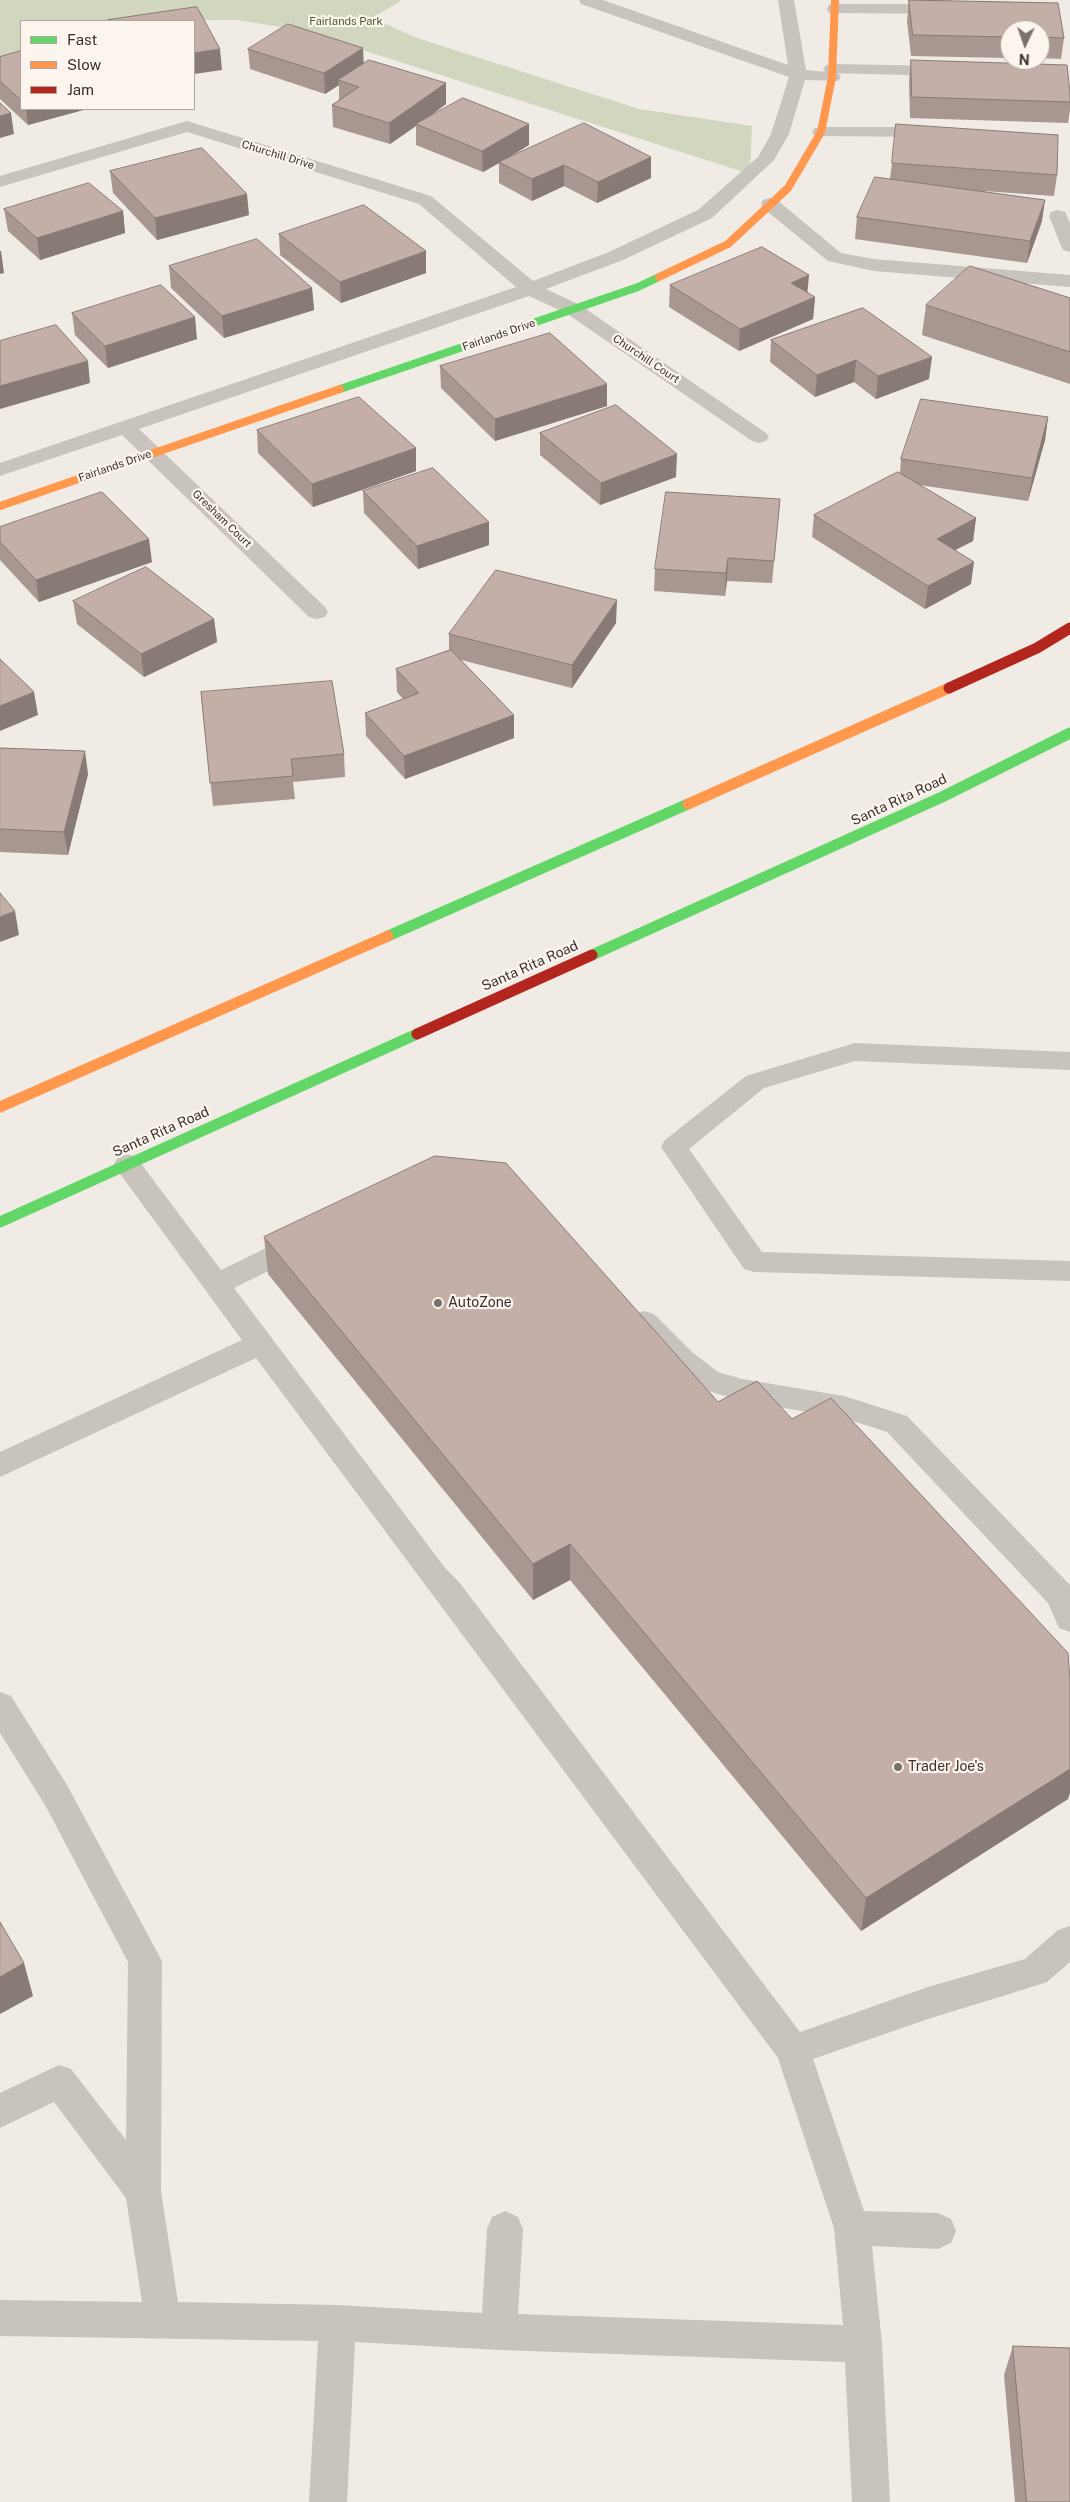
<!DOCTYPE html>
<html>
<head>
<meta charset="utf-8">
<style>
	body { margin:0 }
	#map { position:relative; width:1070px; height:2502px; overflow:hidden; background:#f0ebe5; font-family:"Public Sans",sans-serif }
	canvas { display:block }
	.legend { position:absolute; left:20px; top:20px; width:175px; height:90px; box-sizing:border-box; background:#fbf5ee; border:1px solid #aea6a0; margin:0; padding:6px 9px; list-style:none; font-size:15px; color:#3b302b }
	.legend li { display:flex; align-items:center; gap:10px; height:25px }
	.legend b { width:25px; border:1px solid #aea6a0 }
	.north { position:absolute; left:1000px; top:20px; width:50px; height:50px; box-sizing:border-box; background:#fbf5ee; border:1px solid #aea6a0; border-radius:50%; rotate:183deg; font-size:14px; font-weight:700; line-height:20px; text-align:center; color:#3b302b }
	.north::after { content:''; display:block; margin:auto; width:18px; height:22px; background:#7a716c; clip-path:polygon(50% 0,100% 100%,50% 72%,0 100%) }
</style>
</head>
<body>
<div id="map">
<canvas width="1070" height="2502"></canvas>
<ul class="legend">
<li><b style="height:6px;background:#63d668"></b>Fast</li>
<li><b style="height:6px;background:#ff974d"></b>Slow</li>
<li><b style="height:6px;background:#b3261e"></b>Jam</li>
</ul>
<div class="north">N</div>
</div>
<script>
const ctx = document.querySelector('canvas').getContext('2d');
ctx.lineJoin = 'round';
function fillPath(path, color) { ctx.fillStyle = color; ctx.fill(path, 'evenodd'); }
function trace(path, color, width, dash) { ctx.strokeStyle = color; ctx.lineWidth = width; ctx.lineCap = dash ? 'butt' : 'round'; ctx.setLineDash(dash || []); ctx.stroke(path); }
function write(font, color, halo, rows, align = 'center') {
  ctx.font = font + ' "Public Sans",sans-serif'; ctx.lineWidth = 4.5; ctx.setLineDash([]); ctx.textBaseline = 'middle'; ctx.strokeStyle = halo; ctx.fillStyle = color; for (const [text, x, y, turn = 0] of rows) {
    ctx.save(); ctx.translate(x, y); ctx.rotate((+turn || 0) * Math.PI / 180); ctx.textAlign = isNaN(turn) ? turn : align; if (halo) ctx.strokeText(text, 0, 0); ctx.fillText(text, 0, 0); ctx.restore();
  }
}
fillPath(new Path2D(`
	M 0,0 L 402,0 L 372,18 L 417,38 L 639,109 L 752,126 L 750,174 L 300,30 L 237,20 L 21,21 L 21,59 L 0,65 Z`), '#d1d6bf');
fillPath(new Path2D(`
	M 835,4 L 946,4 L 952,5 L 954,9 L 952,13 L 946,14 L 829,13 L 827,9 L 829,5 Z
	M 832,64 L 948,66 L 954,67 L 957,71 L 954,75 L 948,76 L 826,73 L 823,69 L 826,65 Z
	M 821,127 L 932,127 L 938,128 L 941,132 L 938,136 L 932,137 L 815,136 L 812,132 L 815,128 Z
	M 770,198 L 777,200 L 841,253 L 874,259 L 1070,275 L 1070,287 L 874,271 L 828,261 L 763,208 L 761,204 L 763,200 Z
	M 1058,210 L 1065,212 L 1070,223 L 1070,252 L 1063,250 L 1061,246 L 1049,216 L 1051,212 Z
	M 855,1043 L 1070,1052 L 1070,1070 L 855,1061 L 764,1088 L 689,1149 L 762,1252 L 1070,1261 L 1070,1281 L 754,1272 L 744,1269 L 661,1147 L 665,1140 L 746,1076 Z
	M 127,1154 L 136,1157 L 221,1270 L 289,1237 L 299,1234 L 309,1237 L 313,1244 L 309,1251 L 234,1288 L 446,1569 L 459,1582 L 800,2032 L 928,1987 L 1025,1959 L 1058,1930 L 1070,1926 L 1070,1962 L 1047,1982 L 1035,1986 L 928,2019 L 813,2059 L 864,2211 L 938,2213 L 951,2219 L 956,2231 L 951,2243 L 938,2249 L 872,2246 L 882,2344 L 890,2502 L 852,2502 L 845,2362 L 499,2350 L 355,2342 L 347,2502 L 309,2502 L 318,2341 L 0,2336 L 0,2300 L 142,2302 L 126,2198 L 54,2102 L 0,2128 L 0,2093 L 59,2065 L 71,2069 L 126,2140 L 128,1962 L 45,1805 L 0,1733 L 0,1692 L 11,1696 L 67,1785 L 162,1961 L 161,2191 L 178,2302 L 337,2305 L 482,2313 L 487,2229 L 492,2217 L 505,2211 L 518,2217 L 523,2229 L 518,2314 L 843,2325 L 834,2228 L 778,2058 L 256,1358 L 0,1477 L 0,1452 L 242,1340 L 118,1171 L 114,1164 L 118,1157 Z
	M 644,1311 L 654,1314 L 692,1352 L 718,1372 L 742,1379 L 844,1396 L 907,1416 L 1070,1585 L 1070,1632 L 1059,1628 L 1048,1603 L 887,1432 L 844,1418 L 742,1401 L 698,1388 L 672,1368 L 634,1330 L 630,1322 L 634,1314 Z`), '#c9c3be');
fillPath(new Path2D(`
	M 579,0 L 603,0 L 788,65 L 778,0 L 794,0 L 806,70 L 838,73 L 841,77 L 838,81 L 805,80 L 789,134 L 774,160 L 712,218 L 623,260 L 546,289 L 580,305 L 766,433 L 769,437 L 766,441 L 759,443 L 752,441 L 566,313 L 529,296 L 139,429 L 325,607 L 328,612 L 325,617 L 317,619 L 309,617 L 122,435 L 0,476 L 0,463 L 516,287 L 419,204 L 187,132 L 0,187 L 0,176 L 187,121 L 431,196 L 533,281 L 609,252 L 698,210 L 758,157 L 771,134 L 789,77 L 581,4 Z`), '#c9c3be');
trace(new Path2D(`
	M 340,389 L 638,287 L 659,277`), '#63d668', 8);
trace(new Path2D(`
	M 388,936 L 688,804
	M 592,955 L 942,797 L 1070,733
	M 0,1222 L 417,1034`), '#63d668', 11);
trace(new Path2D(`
	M 659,277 L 728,244 L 788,188 L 821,132 L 832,77 L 835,0
	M 0,506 L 340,389`), '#ff974d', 8);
trace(new Path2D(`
	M 688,804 L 949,688
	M 0,1107 L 388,936`), '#ff974d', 11);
trace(new Path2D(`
	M 949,688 L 1037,648 L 1070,628
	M 417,1034 L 592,955`), '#b3261e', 11);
fillPath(new Path2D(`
	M 909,0 L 1058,3 L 1064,38 L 1061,59 L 1040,58 L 1040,30 L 1010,30 L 1010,58 L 911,56 L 907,21 Z
	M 248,49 L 364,63 L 446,83 L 446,104 L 430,116 L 529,124 L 529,145 L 510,157 L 651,178 L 597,203 L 564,186 L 532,201 L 499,183 L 499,163 L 483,172 L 416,145 L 416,126 L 390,144 L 333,127 L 332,105 L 339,100 L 339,85 L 325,94 L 250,69 Z
	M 21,51 L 21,109 L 87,109 L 28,125 L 0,99 L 0,57 Z
	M 911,60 L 1070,93 L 1070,110 L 1068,123 L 910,118 L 909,81 Z
	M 892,163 L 1057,175 L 1054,196 L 984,191 L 1042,221 L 1027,263 L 855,239 L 857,217 L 890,179 Z
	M 110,171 L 249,215 L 157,240 L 113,193 Z
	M 4,209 L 123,211 L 125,233 L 40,260 L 8,231 Z
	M 279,234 L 426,273 L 341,303 L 280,255 Z
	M 169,266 L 312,288 L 314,310 L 224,338 L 171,288 Z
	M 670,285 L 815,297 L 813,319 L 739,351 L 669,307 Z
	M 1070,298 L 1070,384 L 922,335 L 926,305 Z
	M 863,308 L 929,379 L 876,399 L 854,382 L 815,397 L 770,362 L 771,340 Z
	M 72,313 L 197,339 L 108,368 L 75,335 Z
	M 440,366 L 607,406 L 495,441 L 441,388 Z
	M 1048,417 L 1045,440 L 1028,501 L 919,485 L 976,518 L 973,541 L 955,550 L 971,584 L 925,609 L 812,537 L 814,515 L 900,473 L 901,459 Z
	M 257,430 L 416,448 L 416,471 L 313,507 L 258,453 Z
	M 540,433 L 676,477 L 600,505 L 540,455 Z
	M 363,491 L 489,522 L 489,545 L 418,569 L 364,513 Z
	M 780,499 L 772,583 L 727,581 L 725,596 L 654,591 L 655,569 Z
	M 0,527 L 152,562 L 39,602 L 0,560 Z
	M 73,601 L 214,619 L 217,642 L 144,677 L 77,624 Z
	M 616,623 L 572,688 L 461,660 L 514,715 L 514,738 L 405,779 L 366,736 L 365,713 L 403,699 L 397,692 L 396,669 L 449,650 L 449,634 Z
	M 201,692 L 344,754 L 345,777 L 293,782 L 295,799 L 213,806 Z
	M 0,748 L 88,774 L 68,855 L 0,852 Z
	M 264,1237 L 1068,1799 L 861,1931 L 570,1580 L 533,1600 L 268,1274 Z
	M 1013,2346 L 1070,2502 L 1015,2502 L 1004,2375 Z`), '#a89690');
fillPath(new Path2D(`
	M 363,48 L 364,69 L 338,80 L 339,85 L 325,94 L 324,73 Z
	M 220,49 L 222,70 L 194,74 L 194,53 Z
	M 446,83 L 446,104 L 418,125 L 416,124 L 416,126 L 390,144 L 389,123 Z
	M 26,109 L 87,109 L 28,125 Z
	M 11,113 L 14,134 L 0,138 L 0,116 Z
	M 529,124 L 529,145 L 500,162 L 499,162 L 499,163 L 483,172 L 482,151 Z
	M 651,157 L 651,178 L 597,203 L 598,182 Z
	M 564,165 L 564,186 L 532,201 L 532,179 Z
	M 247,194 L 249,215 L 157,240 L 155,218 Z
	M 1045,200 L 1042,221 L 1027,263 L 1030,241 Z
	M 123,211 L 125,233 L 40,260 L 37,238 Z
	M 0,251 L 1,251 L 4,273 L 0,274 Z
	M 426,251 L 426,273 L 341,303 L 340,282 Z
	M 809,275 L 807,297 L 791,283 Z
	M 312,288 L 314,310 L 224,338 L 222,316 Z
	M 815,297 L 813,319 L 739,351 L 740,329 Z
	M 195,317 L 197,339 L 108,368 L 105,346 Z
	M 932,357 L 929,379 L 876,399 L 878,376 Z
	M 856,360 L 854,382 L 815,397 L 817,375 Z
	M 88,361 L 90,383 L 0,409 L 0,386 Z
	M 607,384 L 607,406 L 495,441 L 495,419 Z
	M 1048,417 L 1045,440 L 1028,501 L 1032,478 Z
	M 416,448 L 416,471 L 313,507 L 312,484 Z
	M 677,454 L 676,477 L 600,505 L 601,483 Z
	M 976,518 L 973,541 L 934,561 L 937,539 Z
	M 489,522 L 489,545 L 418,569 L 417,546 Z
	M 149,539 L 152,562 L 39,602 L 36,580 Z
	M 728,558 L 727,581 L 725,596 L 726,573 Z
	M 974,562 L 971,584 L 925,609 L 928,586 Z
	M 617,600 L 616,623 L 572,688 L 572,665 Z
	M 214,619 L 217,642 L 144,677 L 141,654 Z
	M 34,692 L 38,715 L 0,731 L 0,706 Z
	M 514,715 L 514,738 L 405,779 L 404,756 Z
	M 85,751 L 88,774 L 68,855 L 64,832 Z
	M 15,911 L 19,935 L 0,942 L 0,917 Z
	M 570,1544 L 570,1580 L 533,1600 L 533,1564 Z
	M 1070,1769 L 1070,1793 L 1068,1799 L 861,1931 L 866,1898 Z
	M 24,1963 L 33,1996 L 0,2014 L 0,1977 Z`), '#887a75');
const building = new Path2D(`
	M 909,0 L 1058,3 L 1064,38 L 1040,37 L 1040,30 L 1010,30 L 1010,37 L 913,35 Z
	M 197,7 L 220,49 L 194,53 L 194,21 L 109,21 L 108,20 Z
	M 288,24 L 363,48 L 324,73 L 248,49 Z
	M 21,51 L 21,100 L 0,81 L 0,57 Z
	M 369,60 L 446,83 L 389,123 L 332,105 L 359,87 L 338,80 Z
	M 911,60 L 1067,65 L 1070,93 L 1070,102 L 912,97 Z
	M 463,98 L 529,124 L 482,151 L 416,124 Z
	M 0,103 L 11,113 L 0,116 Z
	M 584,123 L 651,157 L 598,182 L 564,165 L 532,179 L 499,162 Z
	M 896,124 L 1058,135 L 1057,175 L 892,163 Z
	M 202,148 L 247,194 L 155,218 L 110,171 Z
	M 875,177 L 1045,200 L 1030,241 L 857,217 Z
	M 89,183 L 123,211 L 37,238 L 4,209 Z
	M 364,205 L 426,251 L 340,282 L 279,234 Z
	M 257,239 L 312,288 L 222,316 L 169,266 Z
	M 762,247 L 809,275 L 791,283 L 815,297 L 740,329 L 670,285 Z
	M 970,266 L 1070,298 L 1070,352 L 926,305 Z
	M 161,285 L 195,317 L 105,346 L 72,313 Z
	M 863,308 L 932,357 L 878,376 L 856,360 L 817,375 L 771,340 Z
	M 56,325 L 88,361 L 0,386 L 0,341 Z
	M 550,333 L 607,384 L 495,419 L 440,366 Z
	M 359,397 L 416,448 L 312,484 L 257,430 Z
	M 921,399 L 1048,417 L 1032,478 L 901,459 Z
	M 616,405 L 677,454 L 601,483 L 540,433 Z
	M 433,468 L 489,522 L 417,546 L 363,491 Z
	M 898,472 L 976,518 L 937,539 L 974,562 L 928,586 L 814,515 Z
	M 102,492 L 149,539 L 36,580 L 0,542 L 0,527 Z
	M 666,492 L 780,499 L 774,561 L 728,558 L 726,573 L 655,569 Z
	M 146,567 L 214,619 L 141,654 L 73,601 Z
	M 496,570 L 617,600 L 572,665 L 449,634 Z
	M 451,650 L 514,715 L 404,756 L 365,713 L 419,693 L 396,669 Z
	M 0,659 L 34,692 L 0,706 Z
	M 332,681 L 344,754 L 291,759 L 293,776 L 210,783 L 201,692 Z
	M 0,748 L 85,751 L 64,832 L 0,829 Z
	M 0,893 L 15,911 L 0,917 Z
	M 435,1156 L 506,1163 L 718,1402 L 757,1381 L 792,1419 L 831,1398 L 1068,1653 L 1070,1680 L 1070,1769 L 866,1898 L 570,1544 L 533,1564 L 264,1237 Z
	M 0,1922 L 24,1963 L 0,1977 Z
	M 1013,2346 L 1070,2348 L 1070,2502 L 1027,2502 Z`);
fillPath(building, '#c3afa7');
trace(building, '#887a75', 1);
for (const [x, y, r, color] of [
	[438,1303,5,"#7a716c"],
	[898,1767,5,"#7a716c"]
]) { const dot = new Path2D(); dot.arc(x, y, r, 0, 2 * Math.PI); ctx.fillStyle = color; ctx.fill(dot); trace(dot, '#fbf5ee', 2); }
write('11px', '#4a5a2e', '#fbf5ee', [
	["Fairlands Park",346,22]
]);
write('11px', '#3b302b', '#fbf5ee', [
	["Churchill Drive",278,155,17],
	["Fairlands Drive",499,335,-19],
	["Churchill Court",646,359,34],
	["Fairlands Drive",115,466,-19],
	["Gresham Court",222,519,44]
]);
write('14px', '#3b302b', '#fbf5ee', [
	["Santa Rita Road",899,800,-25],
	["Santa Rita Road",530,966,-24],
	["Santa Rita Road",161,1132,-24]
]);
write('14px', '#3b302b', '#fbf5ee', [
	["AutoZone",448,1303],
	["Trader Joe's",908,1767]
], 'left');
</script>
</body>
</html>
